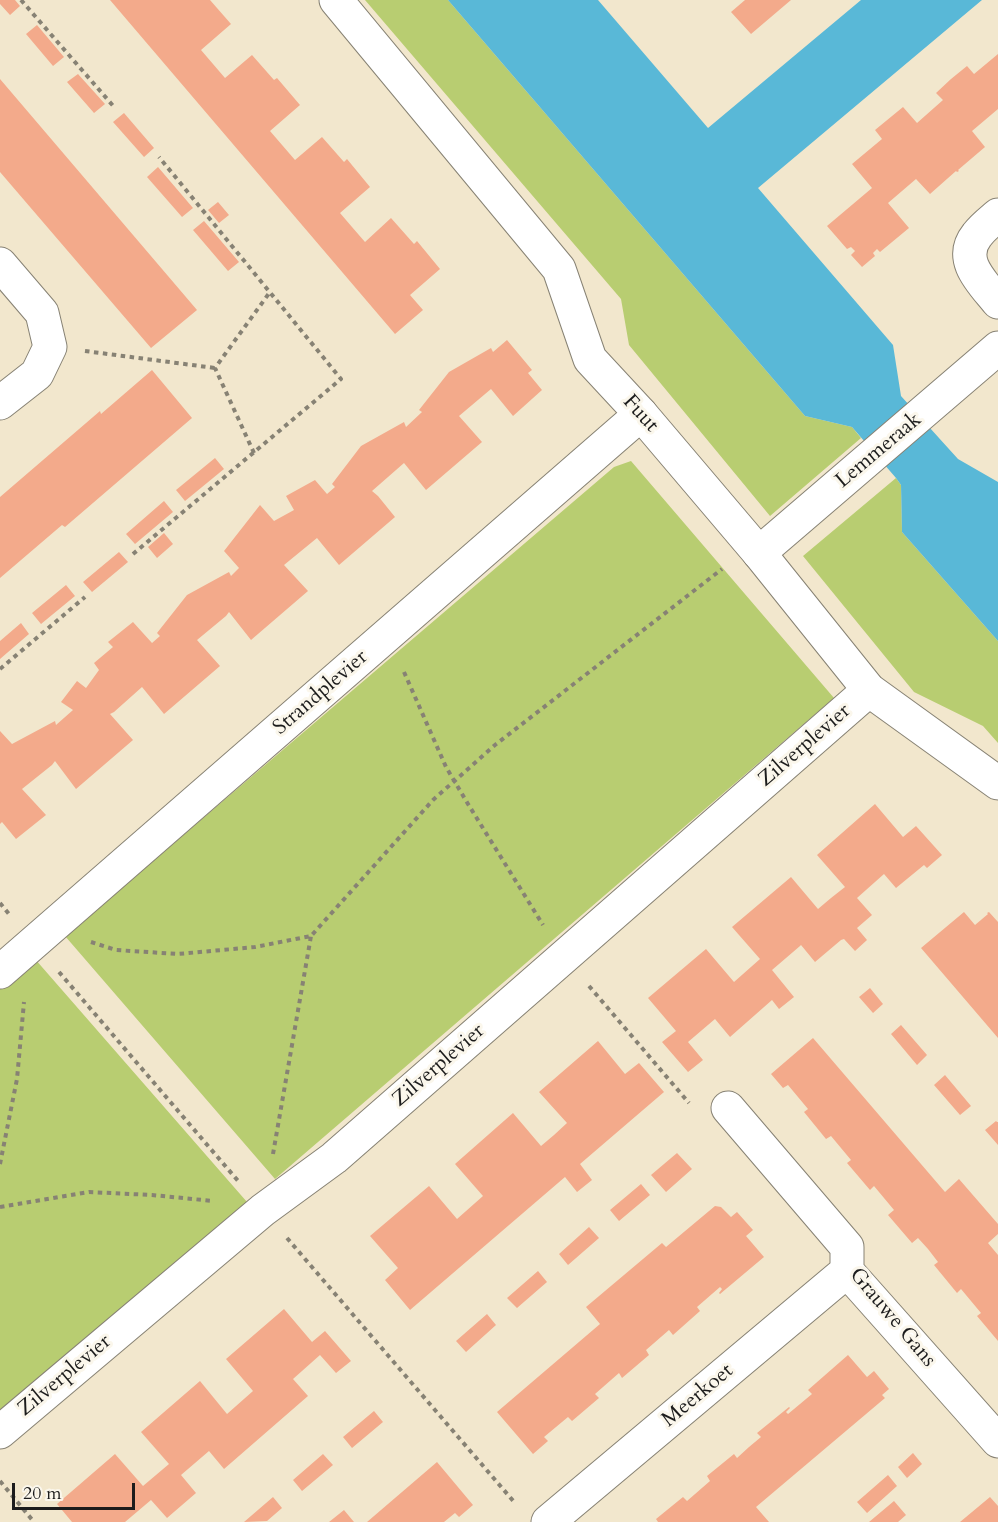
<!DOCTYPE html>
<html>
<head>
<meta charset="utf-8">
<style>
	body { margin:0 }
	#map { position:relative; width:998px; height:1522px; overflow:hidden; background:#f2e7cd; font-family:Cardo,serif }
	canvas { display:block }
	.scale { position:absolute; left:12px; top:1483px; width:123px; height:27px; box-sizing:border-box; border:3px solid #1c1c1c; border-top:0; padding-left:8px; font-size:18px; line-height:21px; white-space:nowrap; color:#1c1c1c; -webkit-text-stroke:4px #fbf7ec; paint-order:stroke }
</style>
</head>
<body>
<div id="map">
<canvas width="998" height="1522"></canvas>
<div class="scale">20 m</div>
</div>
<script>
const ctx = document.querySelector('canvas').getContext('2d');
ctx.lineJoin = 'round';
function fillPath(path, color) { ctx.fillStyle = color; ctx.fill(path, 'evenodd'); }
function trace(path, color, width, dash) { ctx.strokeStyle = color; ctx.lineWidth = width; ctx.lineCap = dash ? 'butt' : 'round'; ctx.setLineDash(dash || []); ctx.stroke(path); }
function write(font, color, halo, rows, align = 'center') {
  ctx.font = font + ' Cardo,serif'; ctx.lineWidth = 6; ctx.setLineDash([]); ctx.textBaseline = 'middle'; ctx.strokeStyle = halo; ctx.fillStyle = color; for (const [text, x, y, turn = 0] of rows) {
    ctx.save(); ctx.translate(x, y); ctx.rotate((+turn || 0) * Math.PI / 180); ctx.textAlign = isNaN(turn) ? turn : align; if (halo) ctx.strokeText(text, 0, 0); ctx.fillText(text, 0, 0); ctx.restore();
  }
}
fillPath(new Path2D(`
	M 365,0 L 448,0 L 805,416 L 852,427 L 861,438 L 770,516 L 629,345 L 621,299 Z
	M 631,461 L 834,698 L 275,1179 L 65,936 L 614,467 Z
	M 896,478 L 901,485 L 902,532 L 998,641 L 998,743 L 983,726 L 914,692 L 803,556 Z
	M 35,959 L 247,1202 L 0,1413 L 0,989 Z`), '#b8cd71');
fillPath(new Path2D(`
	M 448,0 L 598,0 L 708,128 L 861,0 L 982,0 L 758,188 L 893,345 L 901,396 L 958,459 L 998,482 L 998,641 L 902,532 L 901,485 L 896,478 L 852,427 L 805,416 Z`), '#59b8d7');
fillPath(new Path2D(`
	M 0,0 L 15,0 L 20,6 L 10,15 L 0,4 Z
	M 110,0 L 210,0 L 231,24 L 201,50 L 225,78 L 252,55 L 274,80 L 277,78 L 300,105 L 270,131 L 295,160 L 322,137 L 344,162 L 347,159 L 370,187 L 340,213 L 352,227 L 365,242 L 391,218 L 414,244 L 417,241 L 440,269 L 410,295 L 423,310 L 395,334 Z
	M 745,0 L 791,0 L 751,34 L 731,12 Z
	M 37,25 L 64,57 L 53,66 L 26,34 Z
	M 998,54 L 998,109 L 972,131 L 985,147 L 958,170 L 959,171 L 957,172 L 956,171 L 930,194 L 916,179 L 888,203 L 909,228 L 880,252 L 877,249 L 873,253 L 875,256 L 862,267 L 851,255 L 855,251 L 851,247 L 847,249 L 827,226 L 872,188 L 852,164 L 882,139 L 875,130 L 903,107 L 917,123 L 943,100 L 936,93 L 951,79 L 967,66 L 974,74 Z
	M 78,74 L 105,104 L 94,113 L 67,82 Z
	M 0,79 L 197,310 L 151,348 L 0,172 Z
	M 124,113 L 154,148 L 144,157 L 113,122 Z
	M 158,167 L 193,208 L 182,217 L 147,177 Z
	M 218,202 L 229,215 L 219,223 L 208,210 Z
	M 204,221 L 239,262 L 228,271 L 193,230 Z
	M 507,340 L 532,370 L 528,373 L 542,390 L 513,416 L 491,389 L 459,416 L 482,442 L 426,490 L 404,463 L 372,491 L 378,496 L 395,517 L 339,565 L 317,538 L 284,565 L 308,591 L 251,640 L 229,612 L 226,616 L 197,640 L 220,666 L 164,714 L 142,687 L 114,712 L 110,714 L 133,740 L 76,789 L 55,761 L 52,765 L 22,789 L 46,815 L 16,839 L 2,822 L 0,824 L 0,731 L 12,744 L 55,721 L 56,725 L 73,710 L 61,702 L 77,681 L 86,688 L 99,670 L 94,663 L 113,647 L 108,642 L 133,622 L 152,643 L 160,636 L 157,633 L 187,595 L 229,572 L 231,576 L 239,568 L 224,551 L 260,505 L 274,521 L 294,510 L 286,496 L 315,480 L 327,494 L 335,487 L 332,484 L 361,446 L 404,422 L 406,427 L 422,412 L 419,410 L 449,372 L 491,348 L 493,352 Z
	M 152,370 L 192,418 L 65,527 L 62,525 L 0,578 L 0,497 L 100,411 L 101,414 Z
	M 215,458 L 224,469 L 185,501 L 176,490 Z
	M 164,501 L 173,512 L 135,544 L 126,534 Z
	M 164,533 L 173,544 L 157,558 L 148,547 Z
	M 119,552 L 128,562 L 92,592 L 83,582 Z
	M 66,585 L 75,596 L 41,624 L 32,613 Z
	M 21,623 L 29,634 L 0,659 L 0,641 Z
	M 875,804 L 903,837 L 916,826 L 942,855 L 927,868 L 924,865 L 896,888 L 884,874 L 857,898 L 872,915 L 857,928 L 867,940 L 855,951 L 844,939 L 841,940 L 815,962 L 801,945 L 800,946 L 772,970 L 794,997 L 779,1009 L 772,1000 L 730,1037 L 715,1019 L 688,1042 L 703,1060 L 688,1072 L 662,1042 L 676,1031 L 648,998 L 706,949 L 734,982 L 760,959 L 732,927 L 791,877 L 818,909 L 831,898 L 845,887 L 817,855 Z
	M 964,912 L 975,925 L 988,914 L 987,913 L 989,912 L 998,922 L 998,1038 L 921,948 Z
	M 870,988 L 883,1004 L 873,1013 L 859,997 Z
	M 901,1025 L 927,1055 L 917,1065 L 891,1034 Z
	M 813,1038 L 945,1192 L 959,1179 L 998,1224 L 998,1234 L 988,1243 L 998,1255 L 998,1341 L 977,1316 L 981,1313 L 961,1289 L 957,1293 L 934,1265 L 938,1262 L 928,1249 L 918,1238 L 912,1243 L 888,1215 L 894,1210 L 874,1186 L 870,1190 L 847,1163 L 851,1160 L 831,1136 L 826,1139 L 804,1112 L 808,1109 L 788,1085 L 783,1088 L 771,1074 Z
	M 598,1041 L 625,1074 L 639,1063 L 664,1092 L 580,1164 L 592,1180 L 577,1192 L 565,1177 L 410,1310 L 385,1280 L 398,1268 L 370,1236 L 429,1186 L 457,1219 L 483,1196 L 455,1164 L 513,1113 L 541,1146 L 554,1135 L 567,1123 L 539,1092 Z
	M 945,1075 L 971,1106 L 960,1115 L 934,1085 Z
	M 996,1121 L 997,1122 L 998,1122 L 998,1145 L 985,1130 Z
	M 677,1153 L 692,1169 L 666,1192 L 651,1175 Z
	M 641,1184 L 650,1195 L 619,1221 L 610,1210 Z
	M 715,1206 L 721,1207 L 731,1217 L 737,1212 L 753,1230 L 746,1236 L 764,1257 L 720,1294 L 719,1293 L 722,1289 L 720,1287 L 697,1307 L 700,1311 L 673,1335 L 669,1330 L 646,1350 L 649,1355 L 622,1378 L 619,1373 L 595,1394 L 599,1398 L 572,1421 L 568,1417 L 544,1437 L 548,1441 L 533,1454 L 497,1412 L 600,1324 L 586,1307 L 662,1243 L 666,1247 Z
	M 589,1227 L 599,1238 L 568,1265 L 559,1254 Z
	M 538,1271 L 547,1282 L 517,1308 L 507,1298 Z
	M 284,1309 L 312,1342 L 325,1331 L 351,1361 L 336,1373 L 320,1355 L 293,1379 L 308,1396 L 224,1469 L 209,1451 L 181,1475 L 196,1493 L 167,1518 L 151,1500 L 125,1522 L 72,1522 L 57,1504 L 115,1454 L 143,1486 L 169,1464 L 141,1432 L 200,1381 L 227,1414 L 253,1391 L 226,1359 Z
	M 487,1314 L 496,1325 L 466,1352 L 456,1341 Z
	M 848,1355 L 867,1377 L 874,1371 L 889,1389 L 882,1395 L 885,1398 L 756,1507 L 769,1522 L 658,1522 L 656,1519 L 683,1497 L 687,1501 L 710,1481 L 707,1476 L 734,1454 L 737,1458 L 749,1447 L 761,1437 L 757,1433 L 789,1407 L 790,1408 L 786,1412 L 788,1414 L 812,1394 L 808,1390 Z
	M 374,1411 L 383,1422 L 352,1448 L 343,1437 Z
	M 913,1453 L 922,1464 L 907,1478 L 898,1467 Z
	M 323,1454 L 333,1465 L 302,1491 L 293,1480 Z
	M 437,1462 L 473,1505 L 459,1517 L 455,1513 L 444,1522 L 367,1522 Z
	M 888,1475 L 897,1486 L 867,1513 L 857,1502 Z
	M 273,1497 L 282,1508 L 267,1521 L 244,1522 Z
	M 990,1497 L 998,1506 L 998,1522 L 960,1522 Z
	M 894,1501 L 906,1515 L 898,1522 L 869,1522 Z
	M 344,1510 L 354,1522 L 329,1522 Z`), '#f3aa8b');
const minor = new Path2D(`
	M 998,215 C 991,221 983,227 977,235 C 957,260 983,283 998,302
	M 0,264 L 42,313 L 50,347 L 37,374 L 0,403
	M 759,553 L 998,348
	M 0,972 L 641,414
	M 728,1108 L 847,1247 L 847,1271 L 998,1441
	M 0,1432 L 263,1210 L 334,1158 L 869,690
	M 548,1522 L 847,1271`);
const tertiary = new Path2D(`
	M 336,0 L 559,269 L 590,359 L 641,414 L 759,553 L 869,690 L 998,783`);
trace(minor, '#878274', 35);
trace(tertiary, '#878274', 35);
trace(new Path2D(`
	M 21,0 L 115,108
	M 85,351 L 215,368
	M 254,453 L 215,368 L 270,292
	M 133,554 L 341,379 L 159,157
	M 0,669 L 85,597
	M 404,672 L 446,767 L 468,804 L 543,925
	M 0,903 L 9,914
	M 91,942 L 116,950 L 178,954 L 255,947 L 311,936 L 433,800 L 495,745 L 722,569
	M 59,972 L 239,1182
	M 589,986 L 689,1103
	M 273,1154 L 311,936
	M 0,1164 L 17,1079 L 24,1002
	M 0,1207 L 89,1192 L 152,1195 L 213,1201
	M 287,1238 L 515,1503
	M 0,1481 L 34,1522`), '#878274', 4, [4.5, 4.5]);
trace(minor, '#fff', 33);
trace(tertiary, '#fff', 33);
write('21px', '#1c1c1c', '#fbf7ec', [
	["Fuut",640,414,48],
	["Lemmeraak",879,451,-40],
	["Strandplevier",321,693,-41],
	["Zilverplevier",805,746,-41],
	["Zilverplevier",439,1066,-41],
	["Grauwe Gans",892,1318,50],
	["Zilverplevier",65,1376,-40],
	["Meerkoet",698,1396,-40]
]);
</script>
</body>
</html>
